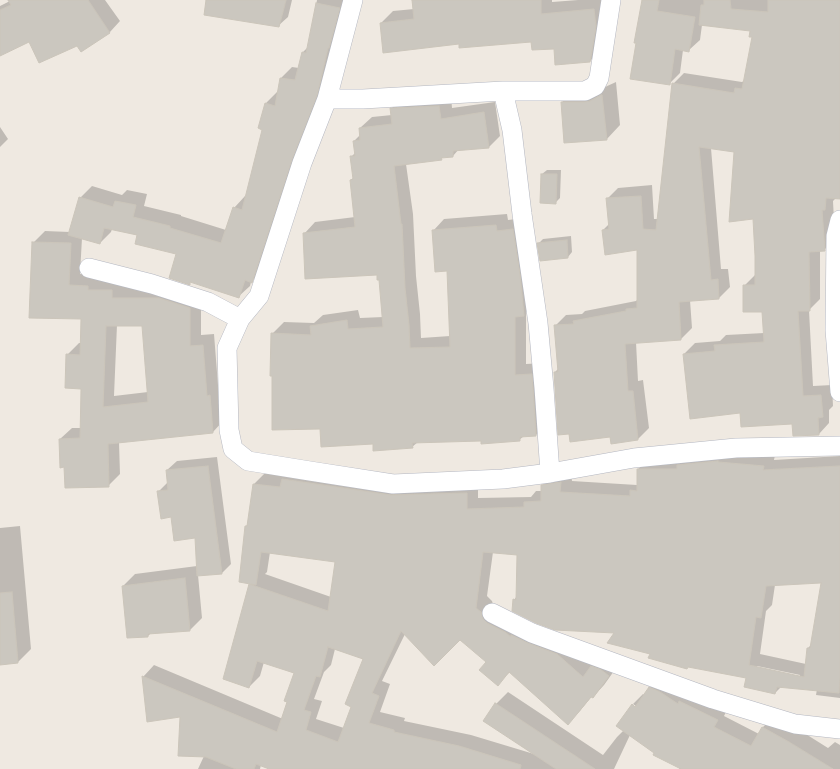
<!DOCTYPE html>
<style>
body{margin:0}
canvas{display:block;background:#efe9e1}
</style>
<canvas width="840" height="769"></canvas>
<script>
const context = document.querySelector('canvas').getContext('2d');
context.lineJoin = 'round';
function fillPath(path, color) { context.fillStyle = color; context.fill(path, 'evenodd'); }
const poly = rows => new Path2D(rows.map(r => 'M' + r).join(''));
function stroke(path, color, width, dash) { context.strokeStyle = color; context.lineWidth = width; context.lineCap = dash ? 'butt' : 'round'; context.setLineDash(dash || []); context.stroke(path); }
const shadow = poly([
 [10,0,105,0,120,21,110,32,82,51,77,44,30,41,0,55,0,6,10,1],
 [207,0,292,0,288,17,278,26],
 [317,0,349,0,263,270,251,282,250,286,238,297,191,281,189,283,178,253,138,235,112,229,111,232,100,243,82,238,80,274,99,275,123,279,123,287,171,287,201,296,201,335,214,334,218,385,221,384,224,420,213,432,119,442,120,474,108,486,65,466,60,439,72,428,81,428,82,388,67,355,79,343,81,343,82,318,33,243,45,231,70,232,80,198,92,186,122,195,127,190,147,194,144,206,181,215,181,216,226,230,234,208,245,196,246,197,263,129,265,104,277,92,278,93,281,78,292,67,299,68,303,52,308,47],
 [117,325,143,325,148,392,114,396],
 [413,0,552,0,552,2,578,0,606,0,602,49,590,61,555,47,532,41,459,43,381,23,393,11,414,9],
 [643,0,840,0,840,198,836,198,833,201,835,239,824,250,820,251,820,299,809,310,813,386,832,385,833,406,829,410,829,423,819,434,793,423,741,412,684,354,695,343,720,341,726,335,764,333,763,311,744,286,755,275,756,275,754,218,735,151,711,148,721,269,728,269,730,287,719,298,690,300,692,328,681,339,636,342,638,381,643,380,649,428,638,439,611,443,611,436,570,433,555,372,559,368,555,326,566,315,582,314,585,311,636,301,638,299,638,249,603,230,609,224,607,199,618,188,652,185,654,219,659,219,673,84,684,73,742,82,745,80,753,36,751,30,702,25,700,40,689,50,683,50,680,73,669,84],
 [616,82,620,125,606,140,562,102,577,88,605,87],
 [451,95,452,108,495,102,500,136,489,147,459,149,453,156,443,157,441,159,406,164,413,214,416,276,420,314,421,338,450,336,448,270,433,231,444,219,507,214,508,220,524,218,535,304,526,312,526,364,543,363,547,424,536,435,524,436,519,440,482,440,418,442,412,447,374,443,321,428,273,375,272,334,284,322,314,323,323,315,358,310,360,318,383,317,380,279,378,274,304,234,315,222,355,217,351,180,354,177,351,157,355,153,354,141,361,134,360,128,372,117,392,115,391,109,403,97],
 [0,127,8,139,0,147],
 [547,170,561,170,560,198,555,203,542,174],
 [571,236,572,252,568,257,538,244,543,239],
 [775,455,774,460,840,456,840,698,816,695,817,689,782,686,775,693,747,677,651,653,616,633,514,600,517,596,518,554,493,552,487,596,492,601,494,607,619,664,604,685,593,697,592,696,579,712,568,723,510,672,497,684,488,662,460,639,405,634,382,681,390,684,380,712,405,718,404,721,471,735,534,754,485,721,496,704,508,692,603,755,617,737,624,730,632,705,633,706,640,709,633,704,643,694,644,695,649,688,660,677,728,708,724,716,759,734,763,727,774,716,801,731,828,748,835,742,840,745,840,769,679,769,680,767,655,753,630,735,614,769,272,769,261,765,260,769,198,769,204,756,181,716,143,677,154,665,283,719,296,672,264,662,260,676,249,687,250,585,251,583,246,526,249,523,254,484,265,473,478,482,478,498,531,497,536,491,542,491,542,486,553,474,571,472,572,481,637,485,638,469,650,458],
 [270,552,336,561,331,597,265,574,267,572],
 [822,582,812,644,808,648,806,664,760,654,766,611,772,605,775,585],
 [335,649,364,659,352,706,344,728,316,719,322,701,314,699,324,672,331,665],
 [757,666,800,675,799,677,757,668],
 [217,457,231,564,222,573,198,575,202,618,190,630,151,633,148,636,128,637,123,586,135,574,197,566,196,537,171,516,158,492,168,482,167,470,177,461],
 [20,526,31,649,18,662,0,664,0,528]
]);
const building = poly([
 [8,0,88,0,110,33,81,52,77,46,39,63,29,42,0,56,0,10,11,5,8,0],
 [206,0,286,0,279,27,204,15,206,0],
 [412,0,541,0,541,14,594,9,596,27,590,62,555,65,554,49,532,50,531,42,459,48,459,44,383,53,380,23,414,19,412,0],
 [642,0,659,0,657,11,695,17,689,52,675,49,670,85,630,79,636,43,634,43,642,0],
 [704,0,730,0,731,9,768,12,768,0,840,0,840,199,826,198,825,210,822,210,825,251,809,252,810,311,798,311,803,396,821,395,823,417,818,418,819,435,793,436,792,424,741,427,740,413,690,419,683,354,715,351,714,345,764,342,762,312,743,312,743,285,755,285,755,256,753,219,729,222,734,152,699,147,711,280,718,279,719,299,679,302,681,340,625,344,628,391,633,391,638,440,611,444,610,437,570,442,569,434,558,435,554,372,558,372,554,325,574,324,573,321,626,311,626,309,637,308,637,250,605,255,602,230,609,229,606,198,641,196,643,229,656,230,672,83,734,93,735,88,742,89,752,37,749,37,750,31,699,25,701,5,704,5,704,0],
 [316,3,340,8,329,48,328,48,317,96,292,160,252,283,245,280,239,298,190,282,190,285,169,278,176,254,135,244,137,235,104,228,100,244,68,235,79,197,113,207,115,201,136,205,133,217,170,226,170,228,221,243,233,207,242,210,262,130,258,128,265,103,275,106,280,78,295,80,302,52,306,53,316,3],
 [601,95,602,95,607,140,564,143,561,102,585,102,590,101,601,95],
 [439,106,441,119,484,112,489,148,453,151,453,157,441,158,442,160,394,166,401,224,402,224,405,288,409,325,410,348,450,347,447,271,435,272,432,230,496,225,497,231,513,229,520,274,524,316,515,317,515,375,532,374,536,436,520,437,520,441,481,444,481,441,412,443,413,448,373,451,373,444,321,447,320,429,272,430,272,376,270,376,271,333,311,335,310,326,347,320,348,329,383,327,379,280,377,280,377,275,305,279,303,233,355,227,350,180,353,179,350,156,355,156,353,141,360,140,359,128,392,124,390,108,439,106],
 [541,174,557,174,556,204,540,203,541,174],
 [567,240,568,258,540,261,537,243,567,240],
 [32,242,71,243,69,285,88,286,88,290,112,290,112,298,159,298,190,308,190,346,203,345,207,396,210,395,213,433,108,444,109,487,65,488,64,467,60,468,59,439,80,438,81,389,65,388,66,354,80,355,81,319,29,318,32,242],
 [106,326,142,326,148,402,103,407,106,326],
 [718,461,718,462,764,466,763,470,840,466,840,678,839,693,777,687,775,694,744,687,746,678,688,667,687,669,648,658,650,654,607,643,614,633,555,630,536,623,512,611,513,599,516,600,517,555,483,552,476,608,481,612,483,619,487,623,505,632,511,637,511,635,528,643,557,654,583,677,591,666,600,669,609,676,593,698,591,697,568,725,509,672,498,686,479,670,486,662,460,640,434,666,401,631,372,693,379,696,369,723,394,730,394,732,459,746,521,765,520,769,269,769,256,764,254,769,236,769,206,757,178,756,180,717,147,722,142,676,277,732,287,702,284,701,294,673,257,661,249,688,223,679,249,584,328,611,335,562,261,552,256,585,239,582,245,526,247,526,253,484,280,487,282,479,391,495,467,493,467,509,524,507,524,502,541,501,541,485,561,482,560,492,630,496,630,490,637,491,637,469,677,469,677,465,718,461],
 [821,583,810,648,807,648,804,677,749,665,756,617,761,618,766,586,821,583],
 [328,647,363,659,345,704,351,707,338,742,306,730,311,712,304,710,316,676,320,677,328,647],
 [208,466,222,574,197,576,195,538,174,541,171,517,161,519,157,491,168,490,166,470,208,466],
 [185,578,190,631,148,634,148,637,127,638,122,586,185,578],
 [12,592,18,663,0,665,0,593,12,592],
 [649,687,660,692,678,704,679,701,718,720,714,727,751,746,762,727,789,742,833,769,681,769,653,755,654,753,616,726,632,704,635,707,649,687],
 [495,703,595,769,556,769,483,721,495,703]
]);
const minor = poly([
 [353,0,327,99,302,163,259,296,240,319,227,348,229,430,233,449,248,461,310,471,393,484,503,479,550,473,634,458,736,448,840,446],
 [503,91,512,130,522,214,538,323,544,388,550,473],
 [327,99,363,99,503,91,585,91,595,86,599,78,611,0],
 [840,220,836,236,835,330,840,392],
 [89,268,152,284,208,302,240,319],
 [492,613,532,633,713,699,795,724,840,729]
]);
fillPath(shadow, '#0003');
fillPath(building, '#cbc7bf');
stroke(building, '#cbc5ba', 1);
stroke(minor, '#b4b7c1', 20);
stroke(minor, '#fff', 19);
</script>
